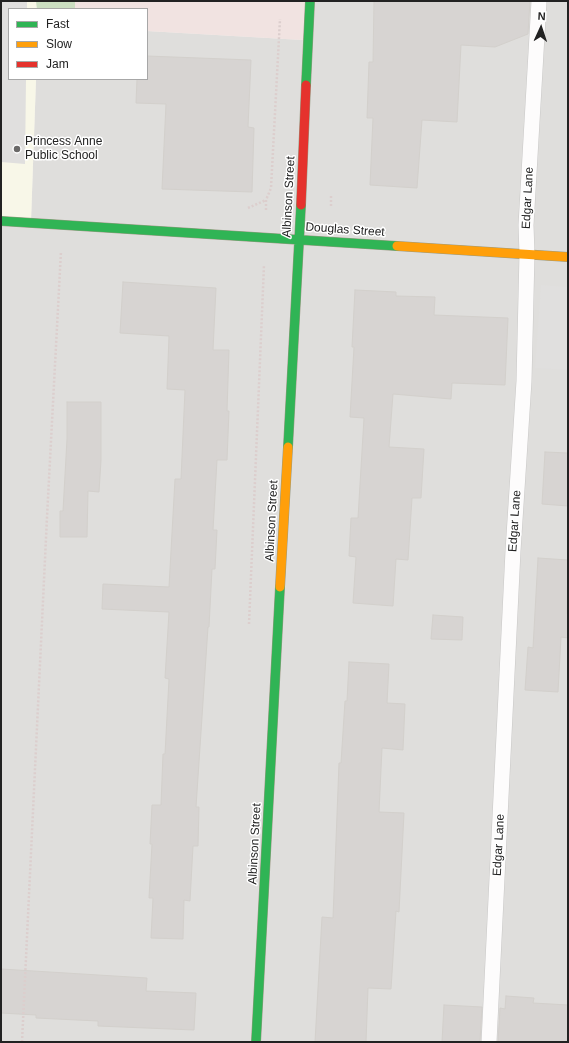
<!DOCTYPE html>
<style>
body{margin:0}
#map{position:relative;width:569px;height:1043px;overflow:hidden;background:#f0eeeb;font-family:Arial,sans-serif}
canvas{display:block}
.frame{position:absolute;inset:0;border:2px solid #222;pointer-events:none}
.legend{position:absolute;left:8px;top:8px;width:140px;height:72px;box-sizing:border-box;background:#fff;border:1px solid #a7a7a7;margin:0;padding:5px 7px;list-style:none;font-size:12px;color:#222}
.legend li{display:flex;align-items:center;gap:8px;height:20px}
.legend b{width:20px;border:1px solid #a7a7a7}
.north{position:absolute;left:521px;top:8px;width:40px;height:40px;-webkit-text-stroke:3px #fff;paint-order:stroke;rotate:3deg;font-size:11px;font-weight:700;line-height:16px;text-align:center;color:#222}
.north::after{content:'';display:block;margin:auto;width:14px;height:18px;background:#222;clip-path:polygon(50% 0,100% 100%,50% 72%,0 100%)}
</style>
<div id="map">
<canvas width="569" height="1043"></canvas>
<div class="frame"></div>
<ul class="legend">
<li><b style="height:5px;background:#30b455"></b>Fast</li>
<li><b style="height:5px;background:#ff9f0a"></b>Slow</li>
<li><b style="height:5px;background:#e5322d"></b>Jam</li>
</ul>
<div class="north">N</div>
</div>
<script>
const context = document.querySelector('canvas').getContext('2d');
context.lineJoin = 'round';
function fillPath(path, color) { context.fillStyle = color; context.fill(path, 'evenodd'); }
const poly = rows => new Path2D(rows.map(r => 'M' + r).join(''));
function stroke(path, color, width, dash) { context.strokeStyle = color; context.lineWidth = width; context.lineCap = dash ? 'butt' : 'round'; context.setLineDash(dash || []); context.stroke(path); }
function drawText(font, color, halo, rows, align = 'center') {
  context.font = font + ' Arial,sans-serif'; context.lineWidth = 3; context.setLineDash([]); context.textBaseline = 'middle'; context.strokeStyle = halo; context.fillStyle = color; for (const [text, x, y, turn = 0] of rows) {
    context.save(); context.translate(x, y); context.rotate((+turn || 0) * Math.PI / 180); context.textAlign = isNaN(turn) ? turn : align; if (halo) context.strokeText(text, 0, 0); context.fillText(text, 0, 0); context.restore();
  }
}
const residential = poly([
 [305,1,568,1,568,1042,1,1042,1,219,31,220,36,79,147,79,147,31,303,40]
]);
const commercial = poly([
 [75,1,305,1,303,40,147,31,147,9,75,9]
]);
const education = poly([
 [1,1,36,1,37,9,9,9,9,79,36,79,31,221,1,219]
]);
const forest = poly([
 [36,1,75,1,75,9,37,9]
]);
const parking = poly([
 [1,1,27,1,27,9,9,9,9,79,26,79,25,164,1,162],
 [541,285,568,287,568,370,535,368]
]);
const building = poly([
 [374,1,530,1,528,34,495,47,461,45,457,122,422,120,417,188,370,185,373,118,367,118,369,62,373,62,374,1],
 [147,56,251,60,248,127,254,128,252,192,162,189,166,104,136,103,137,79,147,79,147,56],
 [123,282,216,288,213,350,229,350,227,411,229,411,227,460,217,460,213,530,217,530,215,569,212,569,209,627,208,627,196,807,199,807,198,846,193,846,190,901,184,900,183,939,151,938,153,898,149,898,152,844,150,844,152,805,161,805,163,754,165,754,169,679,165,678,169,612,102,609,103,584,169,587,175,479,181,479,185,390,167,389,169,336,120,333,123,282],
 [355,290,396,292,396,296,435,297,434,315,508,318,505,385,452,383,451,399,393,394,389,447,424,449,421,498,412,498,408,560,396,559,393,606,353,603,356,557,349,556,351,518,358,518,364,418,350,417,354,347,352,347,355,290],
 [67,402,101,402,101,460,99,492,88,491,87,537,60,537,60,511,63,511,67,439,67,402],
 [545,452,568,453,568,506,542,504,545,452],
 [538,558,568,560,567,614,568,614,568,638,561,637,558,692,525,690,528,647,533,648,538,558],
 [433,615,463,617,462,640,431,639,433,615],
 [349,662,389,664,387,703,405,704,403,750,382,748,379,812,404,813,399,912,396,911,391,989,368,988,366,1042,315,1042,322,917,333,918,339,763,341,763,345,701,347,701,349,662],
 [1,969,147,978,146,991,196,993,194,1030,98,1026,98,1021,36,1018,36,1015,1,1013,1,969],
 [506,996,534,998,533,1003,568,1005,568,1042,498,1042,500,1008,505,1009,506,996],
 [444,1005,482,1007,480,1042,442,1042,444,1005]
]);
const path = poly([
 [331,206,331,196],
 [248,208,266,200],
 [266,210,266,200,271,188,280,19],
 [249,624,264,265],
 [22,1042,47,517,61,251]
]);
const lane = poly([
 [489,1042,513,551,524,381,527,254,526,225,539,1]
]);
const fast = poly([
 [306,85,310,1],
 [1,221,397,246],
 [288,447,301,205],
 [256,1042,280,587]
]);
const slow = poly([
 [397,246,568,257],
 [280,587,288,447]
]);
const jam = poly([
 [301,205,306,85]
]);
const markers = [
 [17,149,4,"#6a6968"]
];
const poiNames = [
 ["Princess Anne",25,142],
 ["Public School",25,156]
];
const streetNames = [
 ["Albinson Street",289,197,-87],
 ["Edgar Lane",528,198,-87],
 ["Douglas Street",345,230,4],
 ["Albinson Street",272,521,-87],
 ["Edgar Lane",515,521,-86],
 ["Albinson Street",255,844,-87],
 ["Edgar Lane",499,845,-87]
];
fillPath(residential, '#dfdedc');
fillPath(commercial, '#f1e3e1');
fillPath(education, '#f8f7e8');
fillPath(forest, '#cbdec1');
fillPath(parking, '#e0dfde');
fillPath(building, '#d7d4d2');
stroke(building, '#d3d0cc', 1);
stroke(lane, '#c9c8c7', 16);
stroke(fast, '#999a82', 10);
stroke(slow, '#999a82', 10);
stroke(jam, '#999a82', 10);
stroke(path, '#dccecd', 2.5, [2, 2]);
stroke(lane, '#fdfcfc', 15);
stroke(fast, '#30b455', 9);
stroke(slow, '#ff9f0a', 9);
stroke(jam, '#e5322d', 9);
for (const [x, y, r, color] of markers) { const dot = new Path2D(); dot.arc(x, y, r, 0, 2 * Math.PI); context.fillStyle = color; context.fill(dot); stroke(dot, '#fff', 1.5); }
drawText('12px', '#222', '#fff', poiNames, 'left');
drawText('12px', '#222', '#fff', streetNames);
</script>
